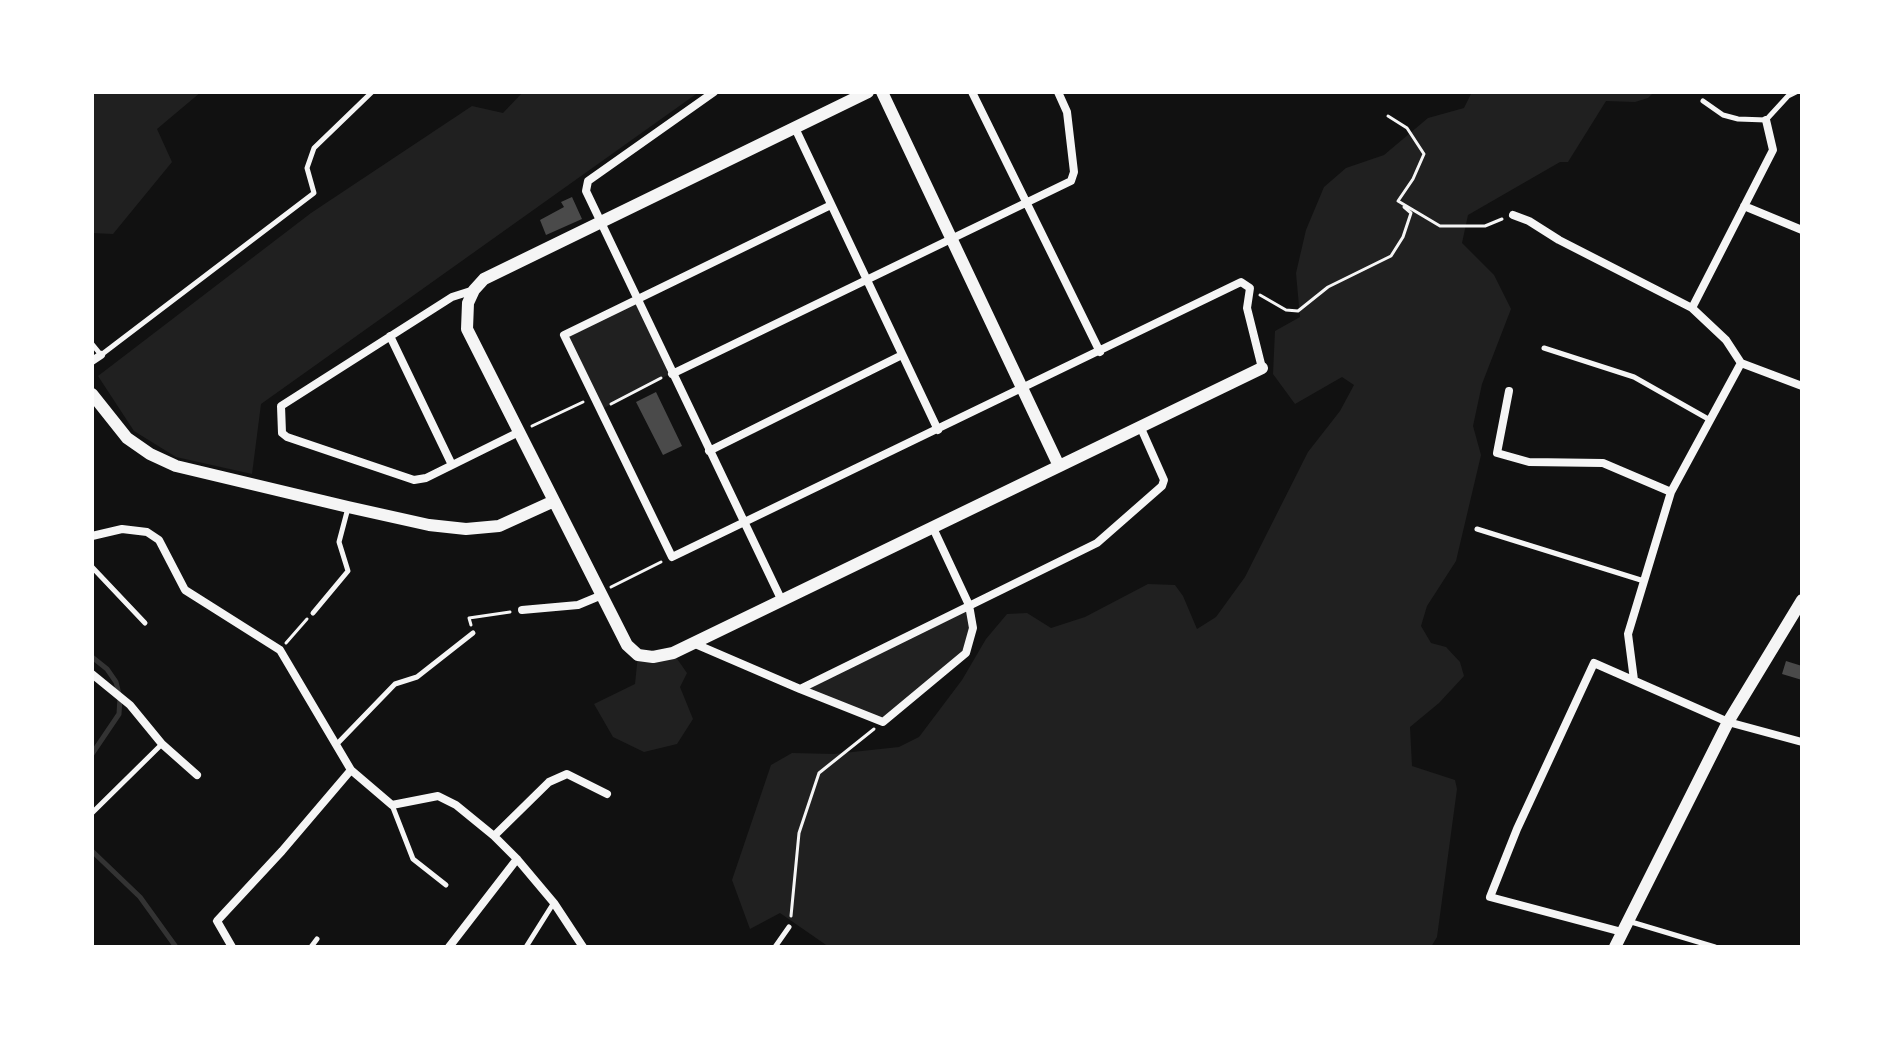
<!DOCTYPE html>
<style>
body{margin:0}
#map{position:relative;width:1894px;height:1039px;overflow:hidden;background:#111;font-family:"Sofia Sans Condensed",sans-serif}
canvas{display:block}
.frame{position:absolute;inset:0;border:94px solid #fff;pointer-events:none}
</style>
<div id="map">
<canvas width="1894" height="1039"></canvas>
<div class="frame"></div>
</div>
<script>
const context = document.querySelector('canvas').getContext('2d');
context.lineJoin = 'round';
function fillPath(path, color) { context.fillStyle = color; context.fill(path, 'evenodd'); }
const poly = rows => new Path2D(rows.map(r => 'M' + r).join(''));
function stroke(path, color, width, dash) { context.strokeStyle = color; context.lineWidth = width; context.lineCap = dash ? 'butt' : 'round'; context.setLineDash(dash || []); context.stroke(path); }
const green = poly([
 [92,92,201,92,157,129,172,162,113,234,92,233],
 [523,92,699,92,261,404,252,474,176,457,134,431,98,376,311,213,472,106,503,113],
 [1472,92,1654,92,1648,98,1635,102,1606,101,1568,162,1560,162,1468,215,1462,243,1494,275,1511,309,1482,384,1473,426,1481,455,1456,561,1427,606,1421,626,1431,643,1446,647,1460,662,1464,676,1439,703,1410,727,1412,766,1455,780,1457,789,1437,937,1431,947,829,947,780,913,750,929,732,880,771,765,792,753,834,754,899,747,919,737,962,680,986,639,1007,614,1027,613,1051,628,1085,617,1148,584,1175,585,1183,596,1197,629,1216,617,1245,577,1308,452,1340,411,1354,385,1342,377,1295,404,1273,374,1275,331,1300,317,1296,273,1306,230,1324,187,1346,168,1384,155,1428,118,1464,108],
 [636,298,672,373,600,410,564,335],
 [969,605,973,628,966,653,883,722,800,689],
 [673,653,687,673,680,687,693,719,677,744,644,752,613,737,594,704,635,684,638,655]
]);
const stream = poly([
 [92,657,107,669,116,682,120,698,119,714,92,754],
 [92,851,140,897,176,947]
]);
const building = poly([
 [572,197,582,219,546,235,540,220,564,207,561,202],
 [656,392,682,446,663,455,636,402],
 [1786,661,1802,666,1802,680,1782,674]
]);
const path = poly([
 [1388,116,1407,128,1424,154,1413,179,1398,201,1440,226,1485,226,1502,219],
 [1260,295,1286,310,1298,311,1328,287,1391,256,1403,237,1411,213,1404,207],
 [611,404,661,378],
 [532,426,583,402],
 [611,587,661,562],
 [471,625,469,618,510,612],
 [286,643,307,619],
 [791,916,799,833,819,773,874,729]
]);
const service = poly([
 [1703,101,1723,115,1738,119,1766,120,1788,96,1796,92],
 [92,344,101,355,314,193,307,168,314,148,372,92],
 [1544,348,1634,377,1710,420],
 [1477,529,1644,581],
 [92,567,145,623],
 [313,613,348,571,339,542,348,508],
 [336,745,395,684,417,677,473,633],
 [392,805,413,859,446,885],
 [92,813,162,744],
 [1628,921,1715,947],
 [311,947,317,939],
 [526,947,553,904],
 [775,947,789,927]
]);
const minor = poly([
 [714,92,588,181,586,191,782,601],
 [972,92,1100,352],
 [795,128,938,430],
 [831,205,564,335,672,557,1241,282,1250,288,1247,308,1262,368],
 [1744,206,1802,230],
 [1513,215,1529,221,1559,240,1692,308,1726,340,1741,363,1802,386],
 [474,290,452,297,281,406,282,433,287,437,414,480,426,478,519,432],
 [1692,308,1773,150,1766,120],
 [390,336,452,465],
 [92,361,101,355],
 [672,374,1071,181,1074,172,1067,112,1058,92],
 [1509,391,1497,453,1529,462,1603,463,1671,492],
 [709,451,902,355],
 [92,536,122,529,147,532,159,540,185,590,280,650,351,770,392,805,438,796,456,805,494,836,517,859,554,903,583,947],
 [522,610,578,605,602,595],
 [693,643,800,689,1097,543,1162,486,1164,480,1140,426],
 [92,674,130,705,162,744,197,775],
 [1634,680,1628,634,1671,492,1741,363],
 [800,689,883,722,966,653,973,628,969,605,933,528],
 [494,836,549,782,567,774,607,794],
 [1622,932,1490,897,1517,829,1594,663,1728,722,1802,742],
 [232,947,217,921,282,851,351,770],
 [449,947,517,859]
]);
const tertiary = poly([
 [868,92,484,279,474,290,468,303,467,329,627,645,638,655,653,657,673,653,1262,368],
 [882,92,1059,466],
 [92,394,127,438,150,454,176,466,348,507,429,525,466,529,499,526,554,501],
 [1615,947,1728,722,1802,600]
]);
fillPath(green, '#202020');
stroke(stream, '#333', 5);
fillPath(building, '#4a4a4a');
stroke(path, '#f5f5f5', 3);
stroke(service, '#f5f5f5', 5);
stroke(minor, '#f5f5f5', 8);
stroke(tertiary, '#f5f5f5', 12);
</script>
